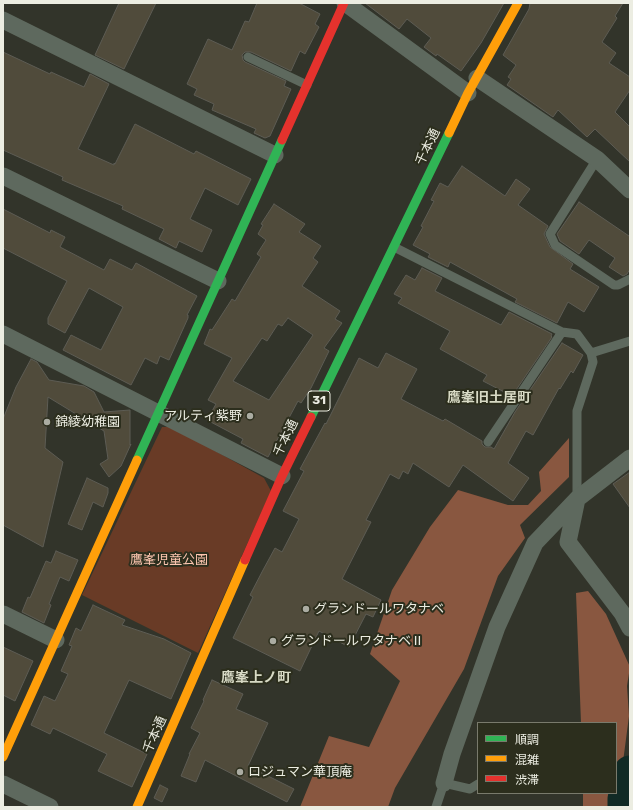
<!DOCTYPE html>
<meta charset="utf-8">
<style>
body{margin:0}
#map{position:relative;width:633px;height:810px;overflow:hidden;background:#32342a;font-family:Rubik,"Noto Sans JP",sans-serif}
canvas{display:block}
.frame{position:absolute;inset:0;border:4px solid #ecede2;pointer-events:none}
.legend{position:absolute;left:477px;top:722px;width:140px;height:72px;box-sizing:border-box;background:#2c2e1d;border:1px solid #797a6c;margin:0;padding:5px 7px;list-style:none;font-size:12px;color:#ecede2}
.legend li{display:flex;align-items:center;gap:8px;height:20px}
.legend b{width:20px;border:1px solid #797a6c}
</style>
<div id="map">
<canvas width="633" height="810"></canvas>
<div class="frame"></div>
<ul class="legend">
<li><b style="height:5px;background:#30b455"></b>順調</li>
<li><b style="height:5px;background:#ff9f0a"></b>混雑</li>
<li><b style="height:5px;background:#e5322d"></b>渋滞</li>
</ul>
</div>
<script>
const context = document.querySelector('canvas').getContext('2d');
context.lineJoin = 'round';
function fillPath(path, color) { context.fillStyle = color; context.fill(path, 'evenodd'); }
const poly = rows => new Path2D(rows.map(r => 'M' + r).join(''));
function stroke(path, color, width, dash) { context.strokeStyle = color; context.lineWidth = width; context.lineCap = dash ? 'butt' : 'round'; context.setLineDash(dash || []); context.stroke(path); }
function drawText(font, color, halo, rows, align = 'center') {
  context.font = font + ' Rubik,"Noto Sans JP",sans-serif'; context.lineWidth = 4; context.setLineDash([]); context.textBaseline = 'middle'; context.strokeStyle = halo; context.fillStyle = color; for (const [text, x, y, turn = 0] of rows) {
    context.save(); context.translate(x, y); context.rotate((+turn || 0) * Math.PI / 180); context.textAlign = isNaN(turn) ? turn : align; if (halo) context.strokeText(text, 0, 0); context.fillText(text, 0, 0); context.restore();
  }
}
const green = poly([
 [162,427,172,427,264,478,271,491,198,653,82,595]
]);
const forest = poly([
 [569,438,569,477,520,525,525,538,498,576,464,669,395,788,388,807,300,807,329,736,369,747,400,681,370,654,392,590,430,527,458,490,508,505,528,505,541,491,539,472],
 [588,591,606,614,630,667,627,686,629,716,623,762,619,807,583,807,583,793,616,793,616,723,581,723,576,593]
]);
const river = poly([
 [624,807,624,799,630,772]
]);
const building = poly([
 [119,3,156,3,124,69,95,55,119,3],
 [257,3,299,3,320,14,315,24,319,27,305,54,300,51,291,71,251,52,245,52,242,55,243,60,245,62,286,81,284,86,291,89,270,136,265,138,254,133,256,129,212,110,214,104,194,95,197,89,187,84,208,39,232,50,245,21,249,22,257,3],
 [365,3,504,3,481,43,461,71,437,54,436,56,424,47,431,38,407,19,399,29,365,3],
 [530,3,623,3,615,16,617,18,602,42,616,53,609,63,630,77,630,90,615,112,630,127,630,162,595,129,587,137,558,110,553,117,507,85,511,79,508,77,516,65,503,55,529,9,530,3],
 [3,52,50,74,51,72,84,87,90,74,109,84,78,149,114,165,114,163,115,164,135,124,194,154,196,151,251,179,238,205,205,188,190,219,212,230,202,252,179,241,176,248,159,239,164,229,122,209,123,206,62,180,63,177,3,150,3,52],
 [462,166,505,196,516,179,530,189,518,205,548,226,544,234,550,247,573,264,570,269,599,287,584,312,568,302,557,323,515,302,517,299,450,262,448,267,428,257,430,254,413,245,423,227,421,226,434,201,431,200,440,183,448,187,462,166],
 [579,202,629,236,630,234,630,269,627,274,623,276,609,267,615,258,589,240,579,254,560,241,557,234,579,202],
 [274,204,305,224,299,232,321,246,313,258,318,262,302,286,340,311,335,319,342,323,324,348,329,351,311,388,301,403,298,401,268,457,241,443,243,439,207,420,216,404,208,400,232,358,204,344,210,329,212,330,232,299,235,301,261,257,257,254,266,240,258,234,263,225,261,224,274,204],
 [288,318,313,335,269,400,233,381,262,338,267,341,278,324,282,326,288,318],
 [3,209,50,233,51,230,65,237,60,247,104,270,110,259,132,270,136,263,197,296,187,315,188,315,188,318,169,360,160,356,157,364,145,358,131,385,63,350,71,335,101,350,123,307,89,288,65,333,48,324,48,318,67,281,3,248,3,209],
 [422,268,442,278,435,291,501,325,509,312,552,334,551,336,552,337,512,396,483,381,487,375,440,349,450,331,398,303,402,298,394,294,406,275,415,280,422,268],
 [562,343,583,355,573,373,571,371,560,389,559,388,533,435,526,431,508,463,529,478,513,501,463,465,449,487,413,463,408,474,403,471,399,479,390,474,366,520,371,522,342,579,381,600,373,617,366,614,349,647,319,631,300,671,233,638,253,597,250,595,263,570,275,548,282,552,299,519,283,511,304,471,300,469,325,423,326,424,359,358,378,368,386,353,417,369,401,399,443,421,445,419,482,441,482,444,485,447,491,447,494,449,515,412,562,343],
 [31,359,37,362,49,380,84,386,94,392,104,412,130,410,130,445,131,444,121,466,109,477,100,464,108,459,104,431,48,397,45,448,63,462,43,547,3,525,3,419,16,387,31,359],
 [630,472,630,508,613,484,630,472],
 [87,478,108,488,108,493,103,507,93,502,82,530,68,524,87,478],
 [56,551,78,560,69,581,60,577,49,604,51,605,44,623,22,612,28,597,30,598,46,561,51,563,56,551],
 [93,605,125,620,122,625,164,639,191,653,171,699,129,680,104,733,147,754,132,787,98,771,107,754,53,728,50,734,31,725,44,696,55,701,68,674,61,671,72,646,69,645,76,628,81,631,93,605],
 [3,647,33,661,15,701,3,695,3,647],
 [212,680,243,694,236,709,268,723,248,766,294,789,287,802,205,760,196,782,181,776,190,754,189,754,200,733,191,728,204,701,203,700,212,680],
 [160,785,168,789,162,802,154,798,160,785]
]);
const lane = poly([
 [248,57,307,85],
 [597,159,550,234,555,245,614,285,618,285,630,279],
 [394,247,562,332,577,334,591,353,593,362,577,411,577,499],
 [591,353,630,341],
 [488,442,562,332],
 [436,807,444,783,470,789,478,784]
]);
const street = poly([
 [345,3,468,93],
 [3,20,275,155],
 [477,78,597,159,630,190],
 [3,176,218,281],
 [3,334,282,476],
 [577,499,568,542,622,613,630,628],
 [3,614,56,640],
 [444,783,452,754,497,627,535,543,577,499,630,458],
 [3,784,50,807]
]);
const fast = poly([
 [311,417,449,133],
 [137,460,282,140]
]);
const slow = poly([
 [449,133,468,93,518,3],
 [3,757,137,460],
 [137,807,245,560]
]);
const jam = poly([
 [282,140,344,3],
 [245,560,282,476,311,417]
]);
const markers = [
 [250,416,4,"#abaca2"],
 [47,422,4,"#abaca2"],
 [306,609,4,"#abaca2"],
 [273,641,4,"#abaca2"],
 [240,772,4,"#abaca2"]
];
const shields = [
 [319,401,22]
];
const shieldNames = [
 ["31",319,401]
];
const streetNames = [
 ["千本通",428,147,-64],
 ["千本通",286,438,-64],
 ["千本通",155,735,-66]
];
const poiNames = [
 ["アルティ紫野",242,416,"right"],
 ["錦綾幼稚園",55,422],
 ["グランドールワタナベ",314,609],
 ["グランドールワタナベⅡ",281,641],
 ["ロジュマン華頂庵",248,772]
];
const parkNames = [
 ["鷹峯児童公園",169,560]
];
const neighbourhoodNames = [
 ["鷹峯旧土居町",489,398],
 ["鷹峯上ノ町",256,678]
];
fillPath(green, '#693b26');
fillPath(forest, '#895740');
stroke(river, '#112a25', 33);
fillPath(building, '#504b3b');
stroke(building, '#5d5c54', 1);
stroke(lane, '#5e695e', 9);
stroke(street, '#5e695e', 17);
stroke(fast, '#30b455', 9);
stroke(slow, '#ff9f0a', 9);
stroke(jam, '#e5322d', 9);
for (const [x, y, r, color] of markers) { const dot = new Path2D(); dot.arc(x, y, r, 0, 2 * Math.PI); context.fillStyle = color; context.fill(dot); stroke(dot, '#2c2e1d', 1.5); }
for (const [x, y, w] of shields) { const box = new Path2D(); box.roundRect(x - w / 2, y - 10, w, 20, 3); context.fillStyle = '#2c2e1d'; context.fill(box); stroke(box, '#ecede2', 1); }
drawText('bold 12px', '#ecede2', null, shieldNames);
drawText('13px', '#ecede2', '#2c2e1d', streetNames);
drawText('13px', '#ecede2', '#2c2e1d', poiNames, 'left');
drawText('13px', '#fdc6b0', '#2c2e1d', parkNames);
drawText('bold 14px', '#d8dac5', '#2c2e1d', neighbourhoodNames);
</script>
